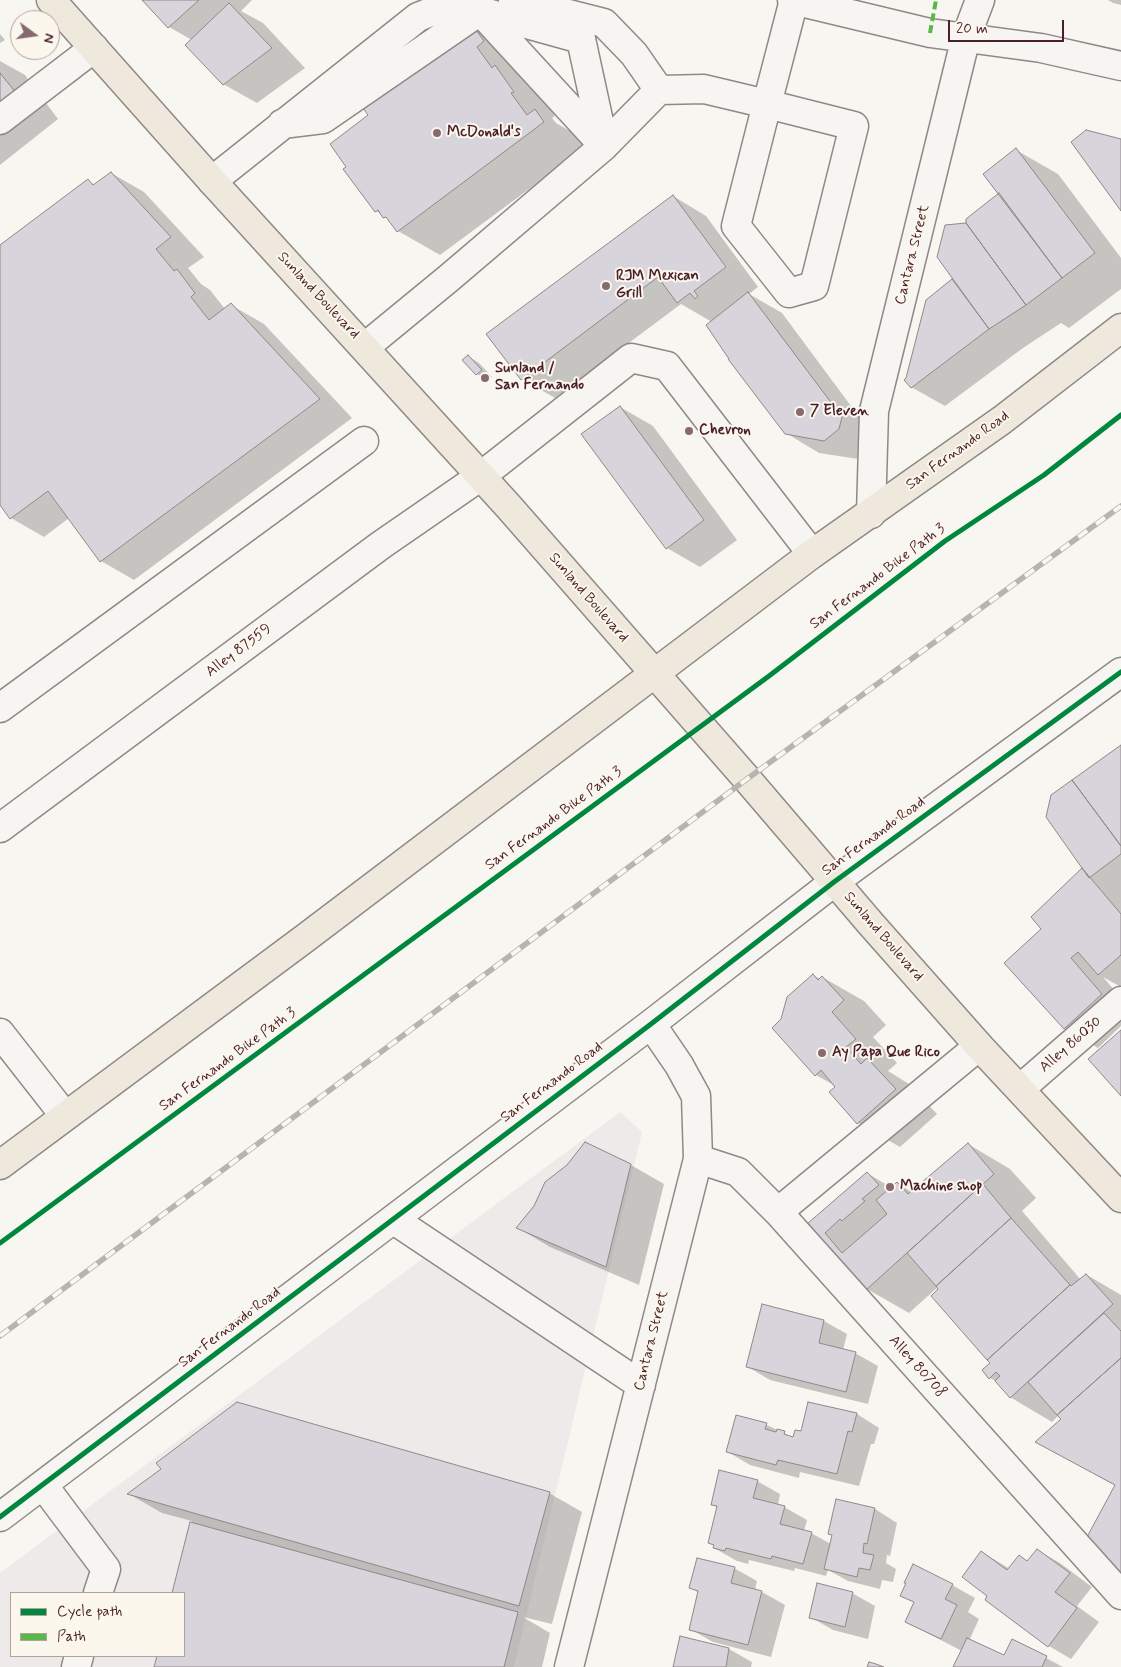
<!DOCTYPE html>
<style>
body{margin:0}
#map{position:relative;width:1121px;height:1667px;overflow:hidden;background:#f8f6f0;font-family:Mynerve,sans-serif}
canvas{display:block}
.legend{position:absolute;left:10px;top:1592px;width:175px;height:65px;box-sizing:border-box;background:#fbf7ec;border:1px solid #b4a19f;margin:0;padding:6px 9px;list-style:none;font-size:15px;color:#4a1f2b}
.legend li{display:flex;align-items:center;gap:10px;height:25px}
.legend b{width:25px;border:1px solid #b4a19f}
.north{position:absolute;left:10px;top:10px;width:50px;height:50px;box-sizing:border-box;background:#fbf7ec;border:1px solid #b4a19f;border-radius:50%;rotate:104deg;font-size:14px;font-weight:700;line-height:20px;text-align:center;color:#4a1f2b}
.north::after{content:'';display:block;margin:auto;width:18px;height:22px;background:#876a70;clip-path:polygon(50% 0,100% 100%,50% 72%,0 100%)}
.scale{position:absolute;left:948px;top:20px;width:116px;height:22px;box-sizing:border-box;border:2px solid #4a1f2b;border-top:0;padding-left:6px;font-size:15px;line-height:18px;white-space:nowrap;color:#4a1f2b;-webkit-text-stroke:4px #fbf7ec;paint-order:stroke}
</style>
<div id="map">
<canvas width="1121" height="1667"></canvas>
<ul class="legend">
<li><b style="height:6px;background:#00873e"></b>Cycle path</li>
<li><b style="height:6px;background:#58b947"></b>Path</li>
</ul>
<div class="north">N</div>
<div class="scale">20 m</div>
</div>
<script>
const context = document.querySelector('canvas').getContext('2d');
context.lineJoin = 'round';
function fillPath(path, color) { context.fillStyle = color; context.fill(path, 'evenodd'); }
const poly = rows => new Path2D(rows.map(r => 'M' + r).join(''));
function stroke(path, color, width, dash) { context.strokeStyle = color; context.lineWidth = width; context.lineCap = dash ? 'butt' : 'round'; context.setLineDash(dash || []); context.stroke(path); }
function drawText(font, color, halo, rows, align = 'center') {
  context.font = font + ' Mynerve,sans-serif'; context.lineWidth = 4; context.setLineDash([]); context.textBaseline = 'middle'; context.strokeStyle = halo; context.fillStyle = color; for (const [text, x, y, turn = 0] of rows) {
    context.save(); context.translate(x, y); context.rotate((+turn || 0) * Math.PI / 180); context.textAlign = isNaN(turn) ? turn : align; if (halo) context.strokeText(text, 0, 0); context.fillText(text, 0, 0); context.restore();
  }
}
const built = poly([
 [620,1112,642,1132,514,1667,0,1667,0,1573],
 [11,1593,184,1593,184,1656,11,1656]
]);
const shadow = poly([
 [144,0,252,0,241,11,263,23,305,68,257,103,223,84,192,40,169,27],
 [1108,0,1121,0,1121,5,1113,3],
 [474,29,516,53,518,71,529,87,537,91,555,116,552,118,556,123,577,135,586,147,440,255,398,231,390,220,376,211,370,115],
 [0,34,5,40,0,43],
 [0,61,25,75,58,119,0,165],
 [1016,150,1058,174,1121,258,1121,289,1069,328,1061,323,1023,348,945,406,911,387,927,301,954,279,968,224,1001,194],
 [111,173,144,192,204,257,188,268,201,284,210,290,225,309,231,305,264,324,352,418,134,580,101,561,69,518,44,537,11,518,0,503,0,247,88,181,95,185],
 [673,196,706,216,758,287,749,294,782,313,874,437,872,448,858,459,819,453,786,433,712,322,681,304,555,398,522,379],
 [468,356,479,363,492,377,488,381,477,374],
 [620,407,653,426,737,540,700,567,667,548],
 [1121,747,1121,987,1103,977,1121,998,1121,1026,1098,1048,1065,1028,1005,964,1043,929,1084,868],
 [813,975,820,979,822,977,864,1001,886,1025,873,1037,897,1063,888,1071,909,1084,937,1114,900,1147,858,1123,837,1087,816,1075,782,1020],
 [585,1144,631,1165,664,1184,639,1285,550,1247,518,1228],
 [968,1144,1010,1169,1036,1198,1022,1211,1081,1280,1087,1275,1121,1295,1121,1572,1116,1486,1037,1442,1063,1419,1059,1415,1052,1422,1010,1397,997,1382,990,1378,991,1364,938,1287,909,1313,867,1289,809,1224,867,1173,892,1188,898,1184,912,1192],
 [763,1306,824,1321,847,1334,843,1350,855,1353,878,1366,868,1404,770,1380,748,1367],
 [857,1414,879,1428,874,1444,871,1444,859,1486,800,1472,799,1478,750,1465,728,1452,737,1417,767,1425,794,1438,802,1433],
 [757,1481,780,1494,778,1505,784,1507,807,1520,804,1531,811,1533,831,1544,833,1536,829,1533,875,1509,897,1523,890,1556,887,1555,886,1563,896,1569,893,1582,882,1580,880,1589,848,1581,828,1570,826,1576,795,1568,794,1571,749,1560,748,1564,737,1561,714,1548,715,1546,710,1543,718,1508,712,1504],
 [549,1493,582,1512,552,1624,523,1617,550,1633,542,1667,155,1667,158,1656,184,1656,184,1593,173,1593,192,1521,162,1513,129,1494],
 [1037,1550,1060,1563,1092,1587,1077,1606,1099,1622,1071,1659,1049,1646,989,1596,982,1552,1010,1569,1019,1556,1029,1562],
 [734,1568,757,1581,755,1590,762,1592,785,1605,771,1657,713,1642,690,1629,699,1593,691,1588],
 [952,1585,975,1598,968,1612,979,1619,969,1641,1005,1656,1046,1658,1063,1667,954,1667,962,1651,906,1622,915,1603,902,1595],
 [852,1593,875,1606,868,1639,833,1630,810,1617],
 [681,1638,729,1649,752,1662,751,1667,673,1667]
]);
const building = poly([
 [142,0,199,0,168,28,142,0],
 [229,3,272,48,223,85,185,45,229,3],
 [474,27,484,41,477,47,492,68,495,65,514,92,511,93,527,115,535,109,544,122,397,232,386,217,383,218,378,210,375,212,343,169,346,167,330,144,368,115,361,105,474,27],
 [0,73,17,94,0,108,0,73],
 [1086,130,1121,139,1121,211,1071,142,1086,130],
 [1016,148,1095,253,1062,278,983,174,1016,148],
 [111,172,171,237,156,249,174,271,177,269,195,293,191,297,209,320,231,303,320,399,100,562,48,491,10,519,0,505,0,245,88,179,93,185,111,172],
 [999,193,1062,278,1026,305,966,223,966,219,999,193],
 [673,195,726,267,694,291,698,296,695,299,690,293,677,303,658,277,521,380,486,334,673,195],
 [966,223,1026,305,989,329,937,257,945,225,966,223],
 [952,279,989,329,911,388,904,380,906,378,926,300,952,279],
 [748,292,842,417,839,429,824,441,785,434,728,359,729,359,706,325,748,292],
 [468,355,482,370,476,375,462,360,468,355],
 [620,406,704,520,666,549,581,434,620,406],
 [1121,745,1121,846,1072,780,1121,745],
 [1072,780,1121,846,1121,854,1089,878,1046,817,1051,795,1072,780],
 [1082,868,1121,914,1121,955,1098,975,1078,952,1071,958,1102,994,1064,1029,1004,963,1041,929,1031,917,1082,868],
 [813,974,818,980,822,976,844,1000,832,1012,856,1039,846,1047,861,1064,867,1058,896,1089,857,1124,829,1092,835,1087,821,1070,815,1076,772,1028,781,1019,787,997,813,974],
 [1121,1030,1121,1096,1088,1059,1121,1030],
 [585,1142,631,1164,606,1267,516,1228,534,1206,545,1182,567,1165,585,1142],
 [968,1143,994,1174,866,1290,807,1224,867,1172,879,1185,862,1199,865,1201,842,1221,840,1219,825,1233,842,1253,887,1214,876,1200,897,1182,908,1194,968,1143],
 [983,1184,1011,1218,936,1286,907,1253,983,1184],
 [1011,1218,1070,1285,987,1360,931,1296,938,1289,936,1286,1011,1218],
 [1086,1274,1113,1304,1010,1398,995,1381,1000,1376,996,1372,989,1379,982,1370,990,1363,987,1360,1070,1285,1071,1286,1086,1274],
 [762,1304,824,1320,819,1343,856,1352,846,1392,746,1367,762,1304],
 [1104,1313,1121,1331,1121,1358,1057,1415,1028,1382,1104,1313],
 [1121,1358,1121,1574,1087,1537,1115,1485,1035,1442,1061,1419,1057,1415,1121,1358],
 [237,1402,550,1492,519,1606,127,1494,161,1469,156,1463,237,1402],
 [808,1402,857,1413,852,1432,848,1431,837,1474,778,1460,776,1465,726,1452,736,1415,767,1423,765,1429,776,1432,777,1429,785,1431,784,1434,793,1437,795,1430,801,1431,808,1402],
 [719,1470,758,1480,753,1498,785,1506,780,1524,812,1532,803,1564,772,1556,771,1559,726,1548,725,1551,713,1548,714,1545,708,1543,717,1506,711,1505,719,1470],
 [836,1499,875,1508,867,1544,864,1543,863,1553,874,1555,870,1570,859,1568,857,1577,824,1569,832,1535,828,1534,836,1499],
 [190,1522,518,1612,504,1667,154,1667,157,1656,184,1656,184,1593,172,1593,190,1522],
 [1037,1549,1070,1573,1055,1592,1077,1608,1048,1647,985,1600,987,1596,962,1577,981,1551,1007,1570,1019,1555,1027,1561,1037,1549],
 [697,1558,735,1567,731,1583,762,1591,748,1645,689,1630,698,1591,689,1588,697,1558],
 [913,1564,953,1584,945,1599,957,1605,941,1639,905,1622,914,1602,900,1596,906,1583,904,1583,913,1564],
 [817,1583,853,1592,845,1627,809,1618,817,1583],
 [680,1636,729,1648,726,1667,673,1667,680,1636],
 [967,1638,1004,1655,1012,1639,1047,1656,1042,1667,953,1667,967,1638],
 [869,1662,876,1664,884,1667,867,1667,869,1662]
]);
const minor = poly([
 [792,0,930,33,1041,48,1121,66],
 [480,11,581,39,604,145],
 [659,90,704,89,767,104,854,126,814,286,789,293,736,226,767,104,794,0],
 [0,120,94,48],
 [282,124,323,119,480,11,604,146],
 [212,181,418,17,461,0],
 [365,347,449,278,604,146,659,90,634,54,604,23,513,0],
 [871,514,874,411,966,37,980,0],
 [0,708,364,441],
 [0,828,381,545,481,476,631,358,667,366,812,554],
 [0,1033,65,1116],
 [1020,1089,1121,1001],
 [698,1159,738,1172,778,1212,1121,1595],
 [778,1212,979,1046],
 [394,1220,641,1385],
 [43,1485,106,1569,98,1593],
 [0,1517,651,1024,834,882,1121,672],
 [76,1667,79,1656],
 [569,1667,698,1159,696,1096,679,1065,651,1024]
]);
const major = poly([
 [51,0,212,181,509,507,747,779,871,924,979,1046,1121,1198],
 [0,1165,304,939,812,554,1002,420,1121,328]
]);
const rail = poly([
 [0,1336,747,779,1121,506]
]);
const quiet = poly([
 [930,33,936,0]
]);
const cycleway = poly([
 [0,1243,769,676,945,541,1044,475,1121,415],
 [0,1517,651,1024,834,882,1121,672]
]);
const markers = [
 [437,133,5,"#876a70"],
 [606,286,5,"#876a70"],
 [485,378,5,"#876a70"],
 [800,412,5,"#876a70"],
 [689,431,5,"#876a70"],
 [822,1053,5,"#876a70"],
 [890,1187,5,"#876a70"]
];
const poiNames = [
 ["McDonald's",447,133],
 ["RJM Mexican",616,277],
 ["Grill",616,294],
 ["Sunland /",495,369],
 ["San Fernando",495,386],
 ["7 Eleven",810,412],
 ["Chevron",699,431],
 ["Ay Papa Que Rico",832,1053],
 ["Machine shop",900,1187]
];
const streetNames = [
 ["Cantara Street",913,255,-76],
 ["Sunland Boulevard",318,296,47],
 ["San Fernando Road",958,451,-36],
 ["San Fernando Bike Path 3",878,577,-37],
 ["Sunland Boulevard",588,598,49],
 ["Alley 87559",239,651,-37],
 ["San Fernando Bike Path 3",554,819,-36],
 ["San Fernando Road",874,837,-36],
 ["Sunland Boulevard",883,937,49],
 ["Alley 86030",1071,1045,-41],
 ["San Fernando Bike Path 3",228,1060,-36],
 ["San Fernando Road",552,1083,-37],
 ["San Fernando Road",230,1328,-37],
 ["Cantara Street",652,1341,-76],
 ["Alley 80708",917,1367,48]
];
fillPath(built, '#efeaea');
fillPath(shadow, '#0003');
fillPath(building, '#d8d4db');
stroke(building, '#918787', 1);
stroke(minor, '#918787', 31);
stroke(major, '#918787', 31);
stroke(minor, '#f6f5f1', 28);
stroke(major, '#eee8dd', 28);
stroke(rail, '#b8b3b1', 5.5);
stroke(rail, '#fbf7ec', 4, [11]);
stroke(quiet, '#58b947', 4, [8, 4]);
stroke(cycleway, '#00873e', 5);
for (const [x, y, r, color] of markers) { const dot = new Path2D(); dot.arc(x, y, r, 0, 2 * Math.PI); context.fillStyle = color; context.fill(dot); stroke(dot, '#fbf7ec', 2); }
drawText('bold 15px', '#4a1f2b', '#fbf7ec', poiNames, 'left');
drawText('15px', '#4a1f2b', '#fbf7ec', streetNames);
</script>
